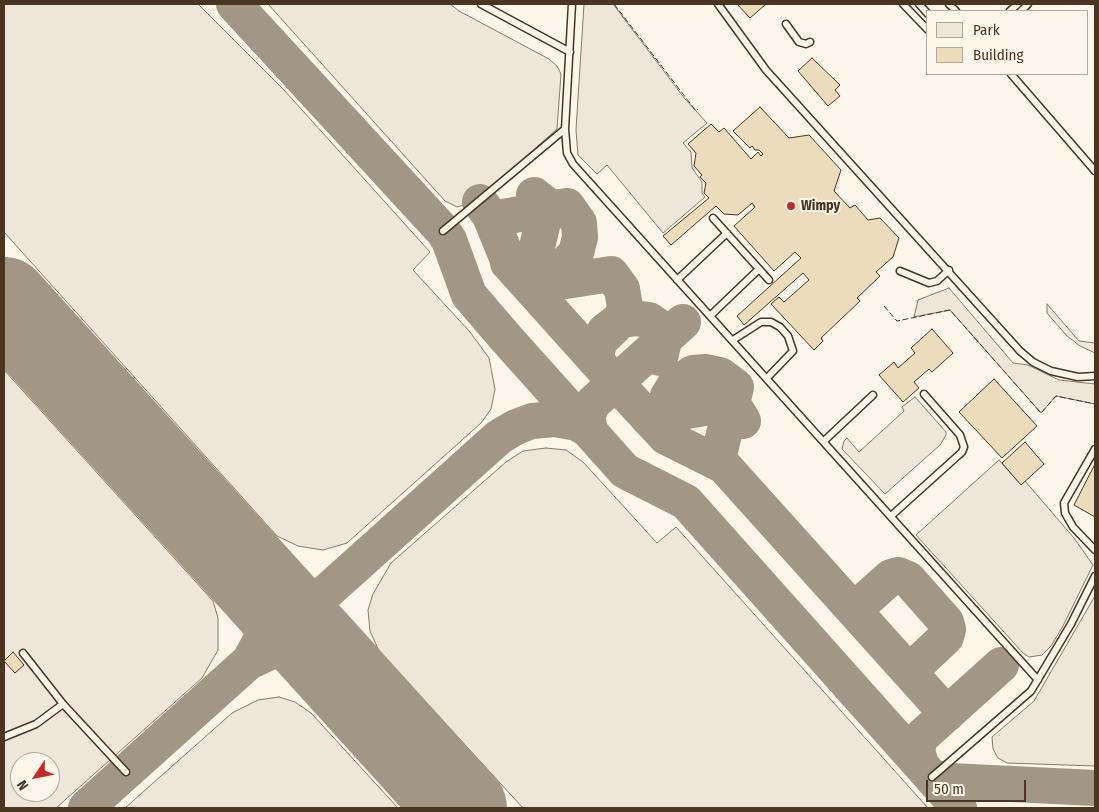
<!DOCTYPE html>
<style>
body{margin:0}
#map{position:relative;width:1099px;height:812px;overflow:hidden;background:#fbf6e9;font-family:"Fira Sans Condensed",sans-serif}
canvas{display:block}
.frame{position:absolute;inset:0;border:5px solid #4a3520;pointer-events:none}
.legend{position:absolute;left:926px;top:10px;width:162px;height:65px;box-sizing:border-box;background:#fbf6e9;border:1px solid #b4a999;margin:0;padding:6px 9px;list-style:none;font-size:15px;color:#4a3520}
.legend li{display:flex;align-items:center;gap:10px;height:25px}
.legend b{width:25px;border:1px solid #b4a999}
.north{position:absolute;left:10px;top:752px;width:50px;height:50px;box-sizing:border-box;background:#fbf6e9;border:1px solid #b4a999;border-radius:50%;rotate:236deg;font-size:14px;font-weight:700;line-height:20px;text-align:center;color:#4a3520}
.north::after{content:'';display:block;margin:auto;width:18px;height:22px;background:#c62828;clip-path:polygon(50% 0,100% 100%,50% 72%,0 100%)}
.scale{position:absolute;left:926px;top:780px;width:100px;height:22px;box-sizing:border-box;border:2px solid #4a3520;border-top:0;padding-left:6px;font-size:15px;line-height:18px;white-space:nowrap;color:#4a3520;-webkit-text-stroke:4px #fbf6e9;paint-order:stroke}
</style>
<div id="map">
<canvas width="1099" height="812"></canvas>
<div class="frame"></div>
<ul class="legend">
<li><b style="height:14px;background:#ede6d9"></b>Park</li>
<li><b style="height:14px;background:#ecdcbc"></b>Building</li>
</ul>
<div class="north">N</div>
<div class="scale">50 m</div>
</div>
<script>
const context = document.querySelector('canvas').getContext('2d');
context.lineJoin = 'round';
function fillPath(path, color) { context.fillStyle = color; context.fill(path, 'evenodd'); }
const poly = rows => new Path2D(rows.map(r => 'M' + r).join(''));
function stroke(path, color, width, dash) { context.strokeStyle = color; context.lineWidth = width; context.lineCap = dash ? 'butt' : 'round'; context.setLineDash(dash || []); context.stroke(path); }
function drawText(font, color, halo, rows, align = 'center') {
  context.font = font + ' "Fira Sans Condensed",sans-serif'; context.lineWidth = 4; context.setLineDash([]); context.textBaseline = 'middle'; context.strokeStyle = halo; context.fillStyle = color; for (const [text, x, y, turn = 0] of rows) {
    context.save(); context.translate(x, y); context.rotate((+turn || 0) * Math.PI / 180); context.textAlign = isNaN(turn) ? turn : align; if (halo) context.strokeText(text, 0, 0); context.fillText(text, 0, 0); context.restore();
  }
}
const green = poly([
 [4,4,198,4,284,90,430,252,413,270,470,332,489,358,495,389,491,409,481,423,347,543,323,550,298,546,277,536,4,232,4,4],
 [268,4,450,4,459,11,549,59,557,66,561,74,557,129,475,202,457,207,445,201,268,4],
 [584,4,613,4,685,99,707,123,683,143,691,152,692,168,702,182,702,193,705,197,663,233,607,165,597,174,578,155,576,130,584,4],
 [949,288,1013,363,1028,365,1059,380,1095,384,1095,404,1056,396,1041,413,950,310,914,317,918,300,949,288],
 [1047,304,1079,341,1095,343,1095,353,1080,346,1067,336,1047,313,1047,304],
 [4,370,213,601,218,618,218,650,202,678,56,808,4,808,4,370],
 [20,762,50,762,50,792,20,792,20,762],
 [915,397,946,432,946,435,940,445,885,494,842,449,844,441,847,438,859,452,904,411,902,407,915,397],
 [546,448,566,450,583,462,657,543,676,527,928,808,523,808,379,651,370,631,368,610,373,594,391,563,506,462,523,451,546,448],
 [999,460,1021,485,1025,481,1074,538,1093,565,1063,626,1051,646,1042,655,1029,657,1023,653,916,535,999,460],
 [1095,596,1095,766,1007,763,998,758,993,749,992,737,1034,701,1095,596],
 [279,697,295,702,311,713,398,808,125,808,232,713,258,700,279,697]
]);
const taxiway = poly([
 [234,4,443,231,449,240,469,295,505,337,625,471,686,502,959,808],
 [480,202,490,216,510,265,616,383,666,437,724,466,947,714],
 [491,219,567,206,579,223,580,237,576,253,563,267,555,271,539,273,508,263],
 [528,285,547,205,534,195],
 [540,285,611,274,622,289,625,307,620,321,606,335],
 [595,360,600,339,605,331,618,321,634,318,649,320,666,332,660,358],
 [648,418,732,403,743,421],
 [668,438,664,409,668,396,675,385,693,373,706,372,720,375,736,387,717,462],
 [854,610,891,577,898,575,908,579,946,622,948,629,946,637,909,672],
 [250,660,262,638,265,614,254,580],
 [253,660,274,650,289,649,304,651,335,670],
 [921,764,917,751,920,738,1001,665],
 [932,777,950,781,1095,788],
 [86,808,499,437,516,427,532,421,555,419,577,423,590,431,587,416,593,403,683,322]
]);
const runway = poly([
 [4,302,462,808]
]);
const building = poly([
 [737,4,766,4,750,18,737,4],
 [812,58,840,85,835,90,840,96,828,106,798,71,812,58],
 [760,107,789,138,809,135,841,170,834,191,850,208,855,205,868,220,880,218,899,238,893,257,876,272,880,276,857,298,860,301,821,338,823,341,814,350,771,304,779,297,784,302,809,280,803,273,744,325,737,316,801,258,795,252,774,271,734,226,755,207,752,203,738,215,724,214,716,206,671,245,663,236,709,198,704,193,706,183,700,177,702,175,694,166,696,153,688,144,711,124,719,132,724,128,751,159,758,152,761,156,763,154,759,150,755,150,752,146,750,148,733,131,760,107],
 [932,329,953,353,932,372,929,369,914,382,919,388,903,402,879,375,894,362,898,368,915,353,911,348,932,329],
 [994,379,1037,426,1002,458,959,412,994,379],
 [1025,442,1044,464,1021,485,1002,463,1025,442],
 [1095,464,1095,517,1074,505,1095,464],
 [13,652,24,665,15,673,4,661,13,652]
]);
const service = poly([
 [481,4,570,52],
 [572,4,565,129,567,153,573,164,1038,680],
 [718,4,766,70,1020,351,1033,362,1051,371,1078,377,1095,376],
 [903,4,928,30],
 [919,4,928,14],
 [949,4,956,11],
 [1010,11,1018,4],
 [1021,11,1028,4],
 [786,24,799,42,806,44,810,42],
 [1011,74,1095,171],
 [713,218,769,280],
 [443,231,565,129],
 [900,271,929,283,937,281,949,270],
 [677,280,727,233],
 [711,315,759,269],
 [733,340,761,322,771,322,780,327,788,336,793,351,767,378],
 [824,441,873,395],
 [1095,449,1064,503,1065,513,1073,527,1095,550],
 [891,516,962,452,964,447,960,435,924,394],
 [23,653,63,704,126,772],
 [4,737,36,724,63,704],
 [932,777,1031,691,1071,624,1095,576]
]);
const fence = poly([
 [614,4,696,111,698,109],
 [884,306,897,321,950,310,1041,413,1056,396,1095,404]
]);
const markers = [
 [791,206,5,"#c62828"]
];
const poiNames = [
 ["Wimpy",801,206]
];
fillPath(green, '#ede6d9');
stroke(green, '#887966', 1);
stroke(taxiway, '#a29684', 36);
stroke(runway, '#a29684', 90);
fillPath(building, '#ecdcbc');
stroke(building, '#4a3520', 1);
stroke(service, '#4a3520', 9);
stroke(service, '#fbf6e9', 6);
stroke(fence, '#4a3520', 1, [6, 2.5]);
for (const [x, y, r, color] of markers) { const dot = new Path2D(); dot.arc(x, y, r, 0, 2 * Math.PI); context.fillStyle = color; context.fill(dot); stroke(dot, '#fbf6e9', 2); }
drawText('bold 14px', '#4a3520', '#fbf6e9', poiNames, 'left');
</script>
